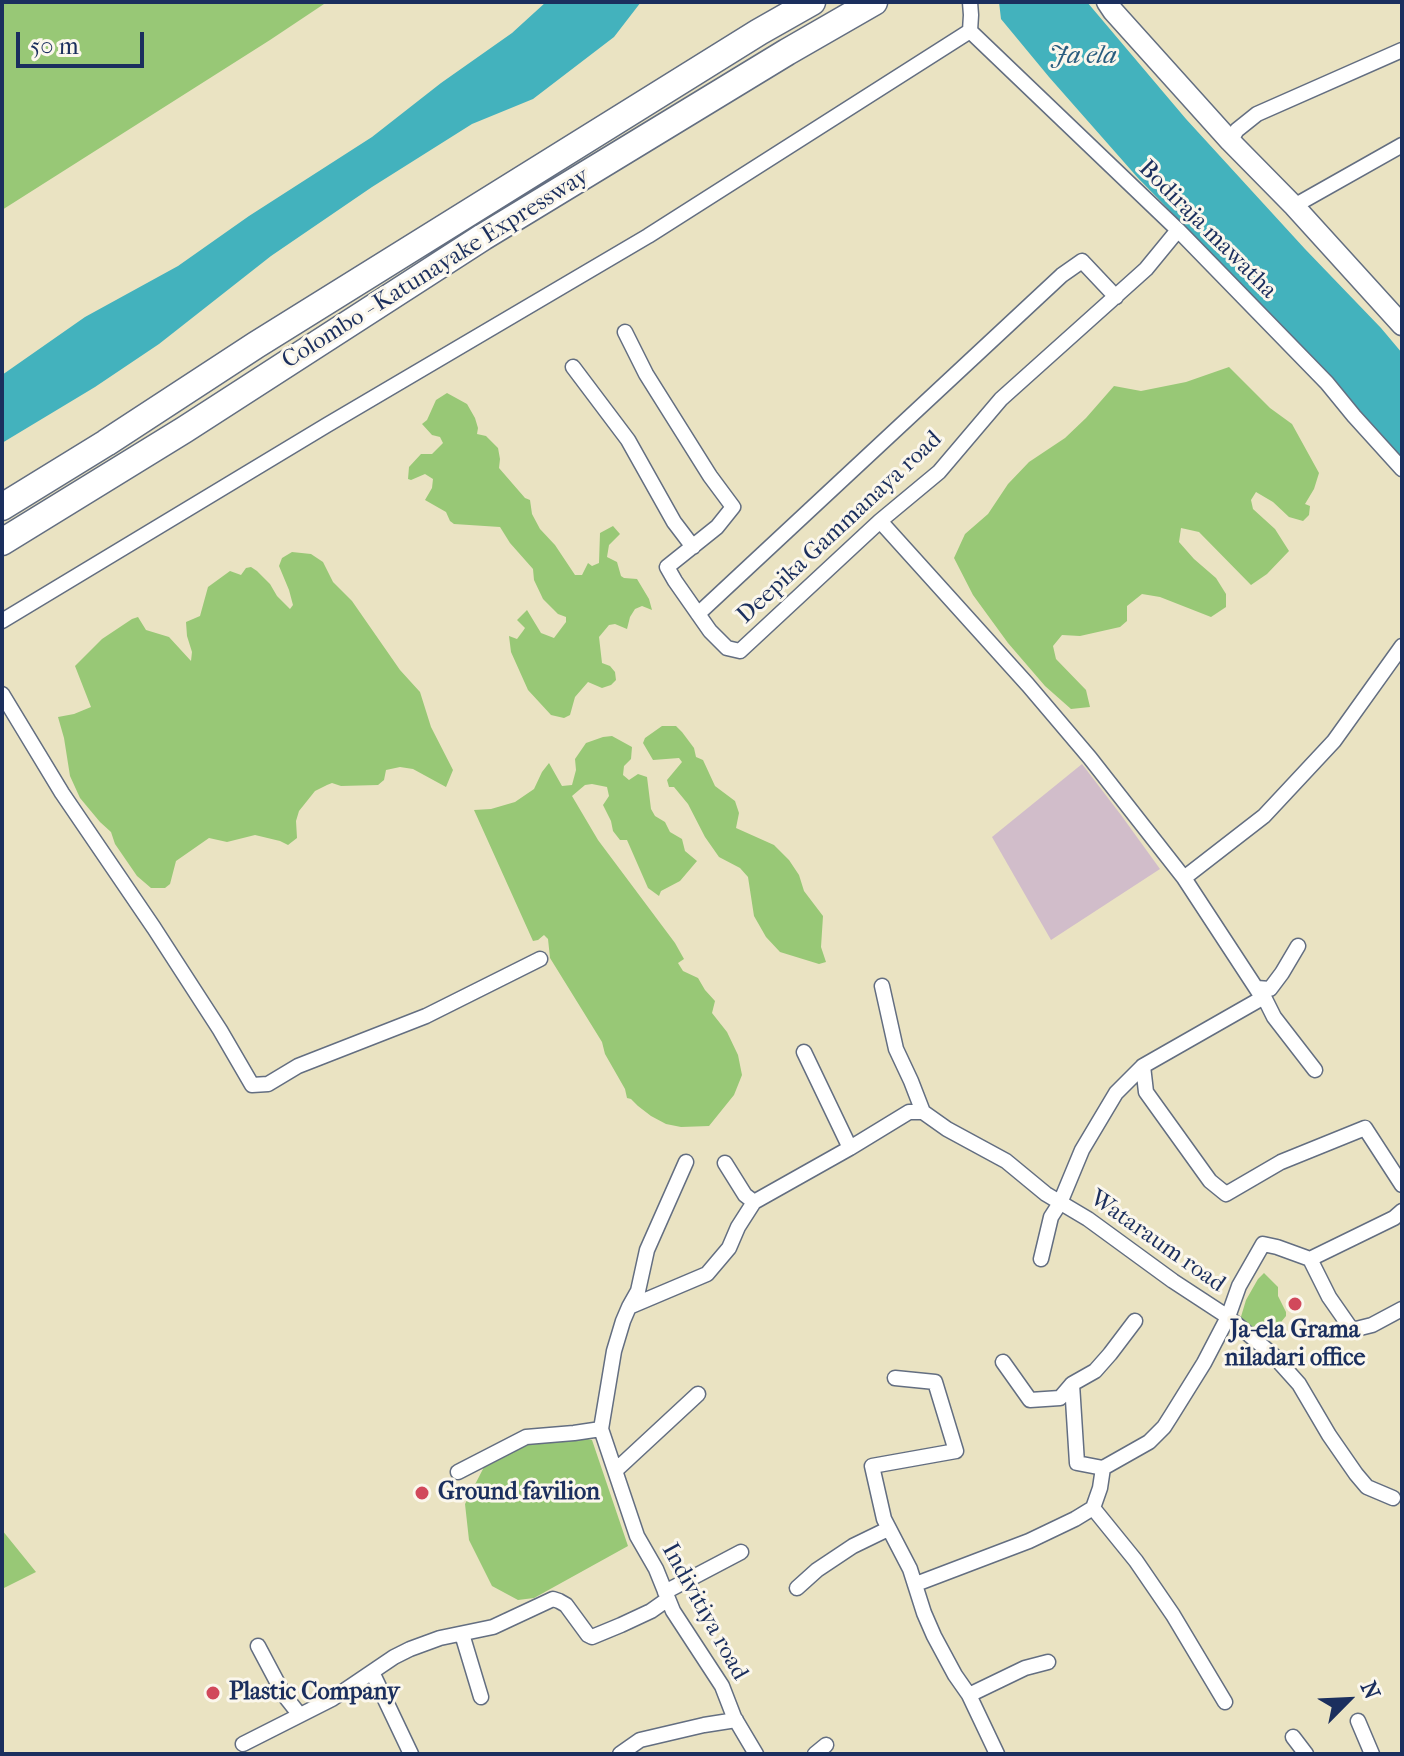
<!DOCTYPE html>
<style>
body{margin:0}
#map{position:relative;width:1404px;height:1756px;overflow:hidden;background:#eae3c2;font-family:"IM FELL French Canon",serif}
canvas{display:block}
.frame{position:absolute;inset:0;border:4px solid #1b2f5e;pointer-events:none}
.north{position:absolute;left:1308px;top:1660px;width:80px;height:80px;-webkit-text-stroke:6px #fbf7ec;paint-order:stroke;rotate:66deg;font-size:22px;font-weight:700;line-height:32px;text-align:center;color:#1b2f5e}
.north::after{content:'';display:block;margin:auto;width:28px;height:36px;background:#1b2f5e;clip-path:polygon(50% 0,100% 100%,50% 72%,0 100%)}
.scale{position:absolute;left:16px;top:32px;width:128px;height:36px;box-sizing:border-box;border:4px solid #1b2f5e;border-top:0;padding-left:10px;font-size:24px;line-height:28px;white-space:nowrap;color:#1b2f5e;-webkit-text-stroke:6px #fbf7ec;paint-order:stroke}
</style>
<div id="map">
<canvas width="1404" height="1756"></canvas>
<div class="frame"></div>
<div class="north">N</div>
<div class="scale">50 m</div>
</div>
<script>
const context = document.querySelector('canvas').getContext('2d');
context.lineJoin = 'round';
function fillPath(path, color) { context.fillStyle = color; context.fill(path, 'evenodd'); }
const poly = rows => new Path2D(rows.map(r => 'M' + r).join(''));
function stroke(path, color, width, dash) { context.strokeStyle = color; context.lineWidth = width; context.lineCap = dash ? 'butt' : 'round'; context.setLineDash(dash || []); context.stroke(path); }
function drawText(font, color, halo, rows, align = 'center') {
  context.font = font + ' "IM FELL French Canon",serif'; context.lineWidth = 6; context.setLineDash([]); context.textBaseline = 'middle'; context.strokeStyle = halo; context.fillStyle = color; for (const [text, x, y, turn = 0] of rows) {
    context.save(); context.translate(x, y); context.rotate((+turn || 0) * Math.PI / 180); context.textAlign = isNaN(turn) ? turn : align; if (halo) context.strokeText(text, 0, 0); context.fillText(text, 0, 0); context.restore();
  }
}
const industrial = poly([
 [1082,764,1121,815,1160,869,1051,940,992,837]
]);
const green = poly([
 [2,2,327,2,270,40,2,210],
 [1229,367,1270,408,1292,424,1319,473,1314,489,1305,504,1310,506,1309,515,1303,521,1289,517,1273,502,1256,492,1251,500,1253,509,1275,529,1289,551,1267,574,1251,585,1199,532,1181,528,1179,542,1194,559,1216,578,1226,594,1226,607,1211,617,1160,597,1142,594,1127,606,1127,621,1120,627,1080,636,1062,635,1053,646,1056,659,1086,690,1090,707,1071,709,1045,686,1008,643,973,595,954,558,965,534,988,514,1008,484,1029,462,1065,438,1086,418,1114,386,1141,391,1186,382],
 [447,393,467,404,475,418,478,428,477,434,486,436,498,448,500,459,499,468,525,498,530,500,532,514,540,529,555,545,575,575,582,575,588,563,592,566,599,563,600,533,613,526,620,534,609,545,607,557,617,562,621,576,624,578,637,579,649,599,652,610,642,606,635,609,630,617,627,629,615,624,609,625,599,637,602,663,610,666,615,672,616,680,611,685,602,688,588,682,575,697,570,715,564,718,551,715,528,690,511,652,509,636,517,639,523,631,525,628,517,620,527,610,541,633,554,638,566,622,566,617,558,614,543,599,534,580,533,569,510,543,500,527,454,524,450,521,446,512,425,500,432,488,433,479,425,474,411,480,408,479,409,467,421,454,432,454,443,443,440,437,432,435,422,424,427,420,436,400],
 [292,552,311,554,323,562,333,582,352,601,400,670,420,692,431,727,453,770,446,787,413,769,400,767,386,770,384,780,378,785,341,786,332,783,327,785,315,791,299,811,296,821,297,838,288,845,280,841,255,835,227,842,209,838,176,861,170,884,165,888,151,888,137,876,115,844,111,832,100,822,80,798,70,776,64,738,58,717,74,714,91,707,75,666,102,639,132,619,138,617,146,630,169,637,191,661,192,652,187,636,186,622,200,616,208,587,230,571,241,575,246,568,251,567,257,571,270,584,277,596,290,609,293,605,289,590,279,566,282,558],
 [662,726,676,726,682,732,694,748,696,757,703,760,715,786,735,801,739,813,736,828,774,845,789,860,799,875,804,891,823,916,821,947,826,962,819,964,780,952,766,937,754,916,748,877,740,868,719,857,705,837,688,804,674,787,669,787,667,780,682,762,679,758,653,760,643,743,645,738],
 [612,736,632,747,631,759,624,766,623,775,629,780,638,774,647,777,651,809,655,816,665,822,670,832,682,839,685,851,697,861,680,881,661,891,659,896,648,888,627,840,620,840,613,831,611,821,603,805,609,796,607,787,592,784,585,785,572,796,598,840,675,943,684,959,678,963,683,971,698,978,705,990,715,1001,712,1013,727,1032,738,1055,742,1075,734,1095,709,1126,681,1127,666,1124,651,1116,638,1106,631,1099,627,1098,625,1089,605,1054,602,1042,550,958,548,939,544,935,538,940,533,941,474,810,491,809,515,802,534,789,542,772,549,763,562,786,572,785,576,770,575,759,586,743,603,737],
 [1264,1273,1278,1287,1278,1296,1286,1312,1286,1316,1277,1327,1266,1335,1240,1320,1246,1300,1258,1279],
 [577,1437,592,1440,628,1546,534,1598,518,1600,492,1586,469,1540,465,1504,484,1467,524,1443],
 [2,1530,36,1572,2,1589]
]);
const water = poly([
 [546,2,641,2,614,37,533,99,472,124,372,187,271,256,159,344,95,387,2,443,2,375,85,317,178,266,249,216,372,137,441,83,512,33],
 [999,2,1087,2,1186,119,1305,249,1381,328,1402,353,1402,463,1335,380,1138,178,1049,77,1001,19]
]);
const street = poly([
 [970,31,1178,230,1327,383,1354,416,1402,469],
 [1230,141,1237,130,1257,114,1402,50],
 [1294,206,1402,145],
 [625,332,646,374,710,476,733,507,717,527,667,567,675,581,710,631,727,648,740,651,880,521,939,472,1001,399,1146,269,1178,230],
 [573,367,628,440,674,522,693,547],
 [880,521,1028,685,1090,758,1184,878,1258,991,1264,997,1143,1066,1146,1092,1210,1181,1226,1194,1281,1162,1365,1128,1402,1185],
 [698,614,1062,275,1082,261,1116,297],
 [2,621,327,425,648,236,970,31,971,15,970,2],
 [2,694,62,793,154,928,220,1030,252,1085,268,1084,298,1066,426,1016,540,959],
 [1184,878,1264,816,1334,741,1402,646],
 [882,986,896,1049,911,1081,923,1112],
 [1257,988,1270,989,1282,973,1298,946],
 [1264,997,1274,1017,1315,1070],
 [850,1148,909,1112,923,1112,947,1129,1006,1161,1046,1194,1088,1219,1173,1281,1228,1317,1273,1355,1299,1384,1329,1435,1356,1474,1367,1487,1393,1498],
 [725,1163,745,1195,754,1202],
 [1402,1211,1394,1218,1310,1259,1329,1297,1352,1330,1372,1325,1402,1309],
 [1041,1259,1051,1217,1060,1203,1082,1150,1116,1093,1143,1066],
 [629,1307,638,1291,647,1250,686,1162],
 [1003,1362,1030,1400,1060,1398,1072,1384,1077,1463,1103,1468],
 [895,1378,935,1382,956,1451,872,1466,884,1519,910,1569,924,1613,934,1636,955,1675,969,1695,997,1754],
 [1072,1384,1095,1371,1110,1354,1135,1321],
 [616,1470,698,1394],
 [458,1472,526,1437,574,1433,601,1429],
 [1093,1508,1136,1561,1173,1615,1225,1702],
 [916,1584,1029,1541,1075,1519,1093,1508,1100,1488,1103,1468,1149,1442,1164,1427,1171,1416,1204,1363,1228,1317,1239,1286,1263,1244,1277,1247,1310,1259],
 [797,1588,817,1570,853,1546,888,1529],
 [665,1592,741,1552],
 [462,1634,481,1697],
 [258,1646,284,1695,299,1714],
 [372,1672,411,1754],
 [969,1695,1025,1668,1048,1662],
 [1358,1721,1372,1754],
 [1293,1737,1306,1754],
 [243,1744,332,1699,394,1657,410,1649,440,1638,493,1627,553,1599,559,1601,566,1605,588,1635,592,1637,621,1625,651,1611,668,1599],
 [620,1754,640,1740,704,1725,736,1720],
 [756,1754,734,1717,722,1686,673,1611,656,1569,637,1536,601,1429,614,1351,623,1321,629,1307,707,1274,729,1248,738,1227,754,1202,850,1148,804,1052],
 [815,1754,826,1745]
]);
const secondary = poly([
 [1107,2,1113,11,1230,141,1294,206,1402,325]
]);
const highway = poly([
 [2,507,106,443,256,345,759,32,812,2],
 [2,542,184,430,483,237,787,52,874,2]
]);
const markers = [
 [1295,1304,8,"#d1495b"],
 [422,1493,8,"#d1495b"],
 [213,1693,8,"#d1495b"]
];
const streetNames = [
 ["Bodiraja mawatha",1207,230,45],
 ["Colombo - Katunayake Expressway",436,269,-32],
 ["Deepika Gammanaya road",840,528,-43],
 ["Wataraum road",1157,1242,35],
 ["Indivitiya road",704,1612,61]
];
const poiNames = [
 ["Ja-ela Grama",1295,1331,"center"],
 ["niladari office",1295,1359,"center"],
 ["Ground favilion",438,1493],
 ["Plastic Company",229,1693]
];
const waterNames = [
 ["Ja ela",1083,57]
];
fillPath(industrial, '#d1bdca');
fillPath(green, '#98c876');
fillPath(water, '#43b2bd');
stroke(street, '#636e81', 17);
stroke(secondary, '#636e81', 23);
stroke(highway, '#636e81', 29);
stroke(street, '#fff', 14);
stroke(secondary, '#fff', 20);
stroke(highway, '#fff', 26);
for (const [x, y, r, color] of markers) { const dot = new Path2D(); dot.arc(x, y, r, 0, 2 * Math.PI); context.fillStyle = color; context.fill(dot); stroke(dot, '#fbf7ec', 3); }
drawText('24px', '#1b2f5e', '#fbf7ec', streetNames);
drawText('bold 24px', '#1b2f5e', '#fbf7ec', poiNames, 'left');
drawText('italic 26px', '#295d7f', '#fbf7ec', waterNames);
</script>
